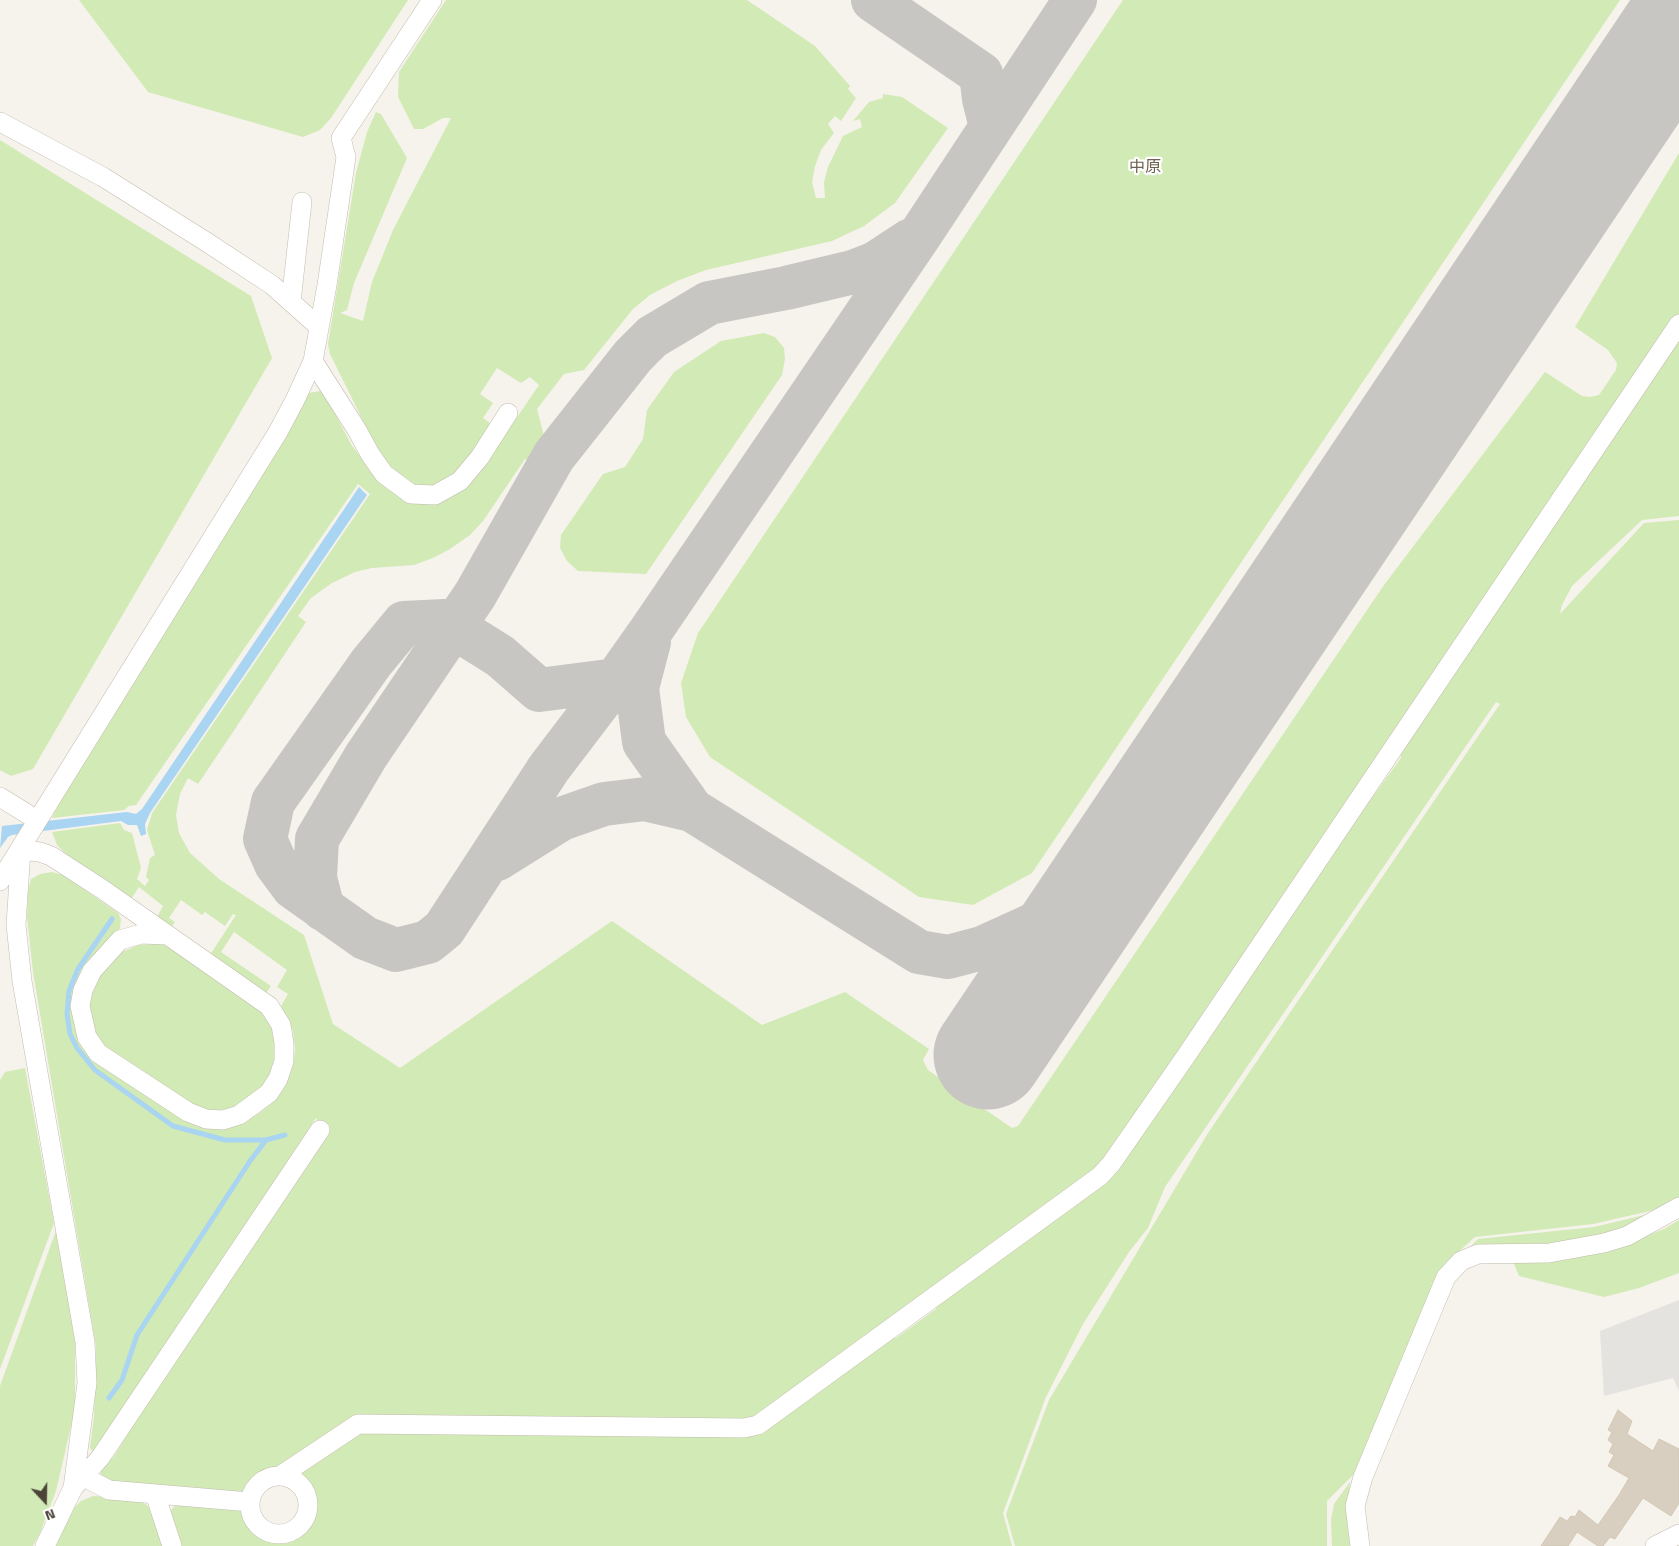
<!DOCTYPE html>
<meta charset="utf-8">
<style>
body{margin:0}
#map{position:relative;width:1679px;height:1546px;overflow:hidden;background:#f6f3ec;font-family:"Titillium Web",sans-serif}
canvas{display:block}
.north{position:absolute;left:20px;top:1476px;width:50px;height:50px;-webkit-text-stroke:4px #fff;paint-order:stroke;rotate:159deg;font-size:14px;font-weight:700;line-height:20px;text-align:center;color:#4b4439}
.north::after{content:'';display:block;margin:auto;width:18px;height:22px;background:#4b4439;clip-path:polygon(50% 0,100% 100%,50% 72%,0 100%)}
</style>
<div id="map">
<canvas width="1679" height="1546"></canvas>
<div class="north">N</div>
</div>
<script>
const context = document.querySelector('canvas').getContext('2d');
context.lineJoin = 'round';
function fillPath(path, color) { context.fillStyle = color; context.fill(path, 'evenodd'); }
const poly = rows => new Path2D(rows.map(r => 'M' + r).join(''));
function stroke(path, color, width, dash) { context.strokeStyle = color; context.lineWidth = width; context.lineCap = dash ? 'butt' : 'round'; context.setLineDash(dash || []); context.stroke(path); }
function drawText(font, color, halo, rows, align = 'center') {
  context.font = font + ' "Titillium Web","Noto Sans JP",sans-serif'; context.lineWidth = 4.5; context.setLineDash([]); context.textBaseline = 'middle'; context.strokeStyle = halo; context.fillStyle = color; for (const [text, x, y, turn = 0] of rows) {
    context.save(); context.translate(x, y); context.rotate((+turn || 0) * Math.PI / 180); context.textAlign = isNaN(turn) ? turn : align; if (halo) context.strokeText(text, 0, 0); context.fillText(text, 0, 0); context.restore();
  }
}
const green = poly([
 [79,0,408,0,331,118,320,130,303,137,148,92],
 [446,0,747,0,815,46,850,86,848,89,856,98,841,121,835,116,828,124,834,133,821,150,815,166,812,182,816,198,825,198,824,182,828,167,843,136,862,127,860,119,853,121,869,102,883,98,883,94,902,97,948,128,895,203,864,226,832,241,706,270,677,281,650,295,633,309,584,370,564,374,537,409,546,444,532,464,525,459,483,521,470,535,450,549,433,558,414,565,372,568,355,572,332,583,311,598,298,616,306,622,231,735,198,784,188,778,180,794,176,815,179,833,190,853,219,879,304,935,333,1024,400,1068,612,921,762,1025,845,992,929,1049,923,1060,928,1070,1012,1128,1018,1126,1384,585,1545,372,1582,396,1590,397,1599,395,1616,370,1617,363,1608,350,1575,327,1679,153,1679,319,1104,1164,755,1421,361,1417,279,1469,256,1476,242,1493,117,1487,101,1477,101,1470,107,1455,113,1458,139,1416,328,1134,316,1118,95,1453,92,1451,90,1447,94,1416,96,1347,33,972,27,917,28,892,31,879,40,874,52,872,63,875,118,913,121,919,120,928,115,938,84,971,95,1059,107,1070,165,1107,239,1124,258,1114,274,1101,283,1088,293,1066,295,1049,293,1031,281,1006,288,994,277,987,287,970,234,932,221,952,271,986,266,993,210,955,236,915,233,914,225,926,205,912,202,915,181,900,169,918,175,922,171,928,157,917,163,906,139,887,131,899,66,854,57,845,52,832,120,823,124,830,132,833,141,868,137,879,145,886,149,880,146,877,150,858,155,855,147,830,152,813,370,494,358,484,136,805,129,806,124,810,52,818,62,797,282,442,309,393,320,391,324,393,352,446,387,489,403,496,437,500,503,432,507,432,539,385,530,377,521,383,497,368,480,394,493,403,483,418,495,427,443,488,404,485,378,451,330,354,328,344,356,173,367,132,376,112,381,114,407,158,354,283,347,310,340,313,363,321,372,282,393,230,451,118,443,118,423,129,414,129,398,97,399,72],
 [1123,0,1620,0,1032,873,973,905,919,897,710,757,686,717,681,683,698,633],
 [0,140,251,296,272,358,33,769,11,776,0,770],
 [764,333,775,337,784,348,785,359,782,375,646,574,578,571,567,561,560,548,561,535,603,474,625,467,643,439,647,410,674,372,721,341],
 [1679,334,1679,516,1642,520,1572,586,1562,605,1560,614,1644,523,1679,520,1679,1199,1663,1208,1593,1224,1475,1237,1456,1254,1441,1273,1354,1474,1327,1501,1327,1546,1015,1546,1006,1514,1049,1400,1208,1133,1500,704,1496,702,1165,1187,1148,1228,1129,1252,1083,1324,1046,1397,1003,1513,1012,1546,178,1546,170,1519,171,1510,177,1504,242,1510,250,1526,260,1535,271,1540,285,1541,297,1536,308,1527,315,1514,315,1499,303,1479,292,1472,356,1429,749,1432,886,1338,896,1338,936,1309,938,1301,1104,1179,1364,801,1371,799,1401,758,1400,749],
 [156,944,168,945,260,1009,274,1027,276,1061,270,1075,262,1086,237,1108,209,1111,196,1107,107,1049,97,1036,89,1021,89,1001,105,966,122,952,138,945],
 [25,1068,54,1223,0,1369,0,1080,5,1072],
 [1657,1212,1605,1238,1464,1253,1478,1239,1594,1227],
 [1679,1220,1679,1273,1639,1288,1604,1297,1519,1276,1512,1259,1603,1253,1664,1229],
 [57,1228,75,1342,75,1409,56,1491,40,1533,33,1546,0,1546,0,1386],
 [1350,1482,1347,1521,1350,1546,1332,1546,1331,1520,1334,1504],
 [93,1496,136,1498,148,1506,165,1546,56,1546,73,1509,81,1501]
]);
const parking = poly([
 [1679,1300,1679,1391,1673,1378,1604,1396,1600,1331]
]);
const water = poly([
 [359,487,367,495,150,813,145,824,146,834,141,836,137,825,128,825,121,821,12,835,8,837,0,848,2,826,127,812,136,814,142,809]
]);
const stream = poly([
 [112,919,78,969,69,991,67,1014,70,1034,77,1048,95,1070,173,1126,225,1140,266,1140],
 [109,1398,122,1380,137,1335,250,1161,266,1140,285,1135]
]);
const taxiway = poly([
 [873,0,981,74,984,99,991,127],
 [649,642,637,688,644,742,692,810,919,952,948,957,982,948,1068,909,1097,892],
 [616,680,539,690,500,656,444,621,404,623,371,663,273,802,265,839,276,864,293,887,365,938,396,950,428,942,444,929,549,768,616,680,652,629,920,235,1075,0],
 [497,859,561,819,604,804,645,799,692,810],
 [323,909,315,878,317,839,366,756,475,595,554,456,633,356,652,337,709,303,786,288,853,272,876,263,911,240]
]);
const runway = poly([
 [988,1055,1679,25]
]);
const building = poly([
 [1618,1410,1632,1421,1627,1434,1653,1451,1659,1439,1679,1449,1679,1503,1671,1516,1643,1498,1615,1539,1610,1537,1603,1546,1598,1546,1577,1532,1568,1546,1541,1546,1560,1517,1567,1521,1571,1516,1575,1517,1579,1510,1598,1525,1619,1495,1629,1478,1608,1466,1614,1455,1609,1452,1613,1444,1608,1440,1612,1432,1608,1430,1618,1410]
]);
const minor = poly([
 [0,122,103,177,205,241,272,285,319,327],
 [291,302,302,202],
 [313,361,357,430,370,454,384,474,411,494,435,495,460,481,480,457,508,413],
 [0,797,37,820],
 [0,881,278,432,295,400,313,361,327,285,346,157,341,138,432,0],
 [280,1476,358,1424,744,1428,758,1425,1100,1176,1111,1164,1186,1056,1679,324],
 '250 1505a29 29 0 1 1 58 0a29 29 0 1 1-58 0Z',
 [84,1477,109,1490,250,1502],
 [73,1488,87,1383,85,1342,22,981,16,925,21,850,40,852,51,856,102,889,269,1006,281,1025,284,1043,284,1061,278,1079,269,1093,239,1115,223,1120,206,1119,188,1112,98,1053,87,1037,80,1006,83,990,92,971,120,940,141,934,166,935],
 [155,1494,172,1546],
 [45,1546,73,1488,100,1458,320,1130],
 [1360,1546,1355,1506,1363,1477,1446,1277,1461,1261,1478,1254,1549,1253,1604,1243,1627,1236,1679,1207],
 [1655,1546,1679,1534]
]);
const quarterNames = [
 ["中原",1145,168]
];
fillPath(green, '#d2eab5');
fillPath(parking, '#e5e3e0');
fillPath(water, '#a9d4f2');
stroke(stream, '#a9d4f2', 5);
stroke(taxiway, '#c8c6c3', 44);
stroke(runway, '#c8c6c3', 109);
fillPath(building, '#d8cfc1');
stroke(building, '#d3c7b4', 1);
stroke(minor, '#c2bbae', 20);
stroke(minor, '#fff', 19);
drawText('16px', '#6e6250', '#fff', quarterNames);
</script>
